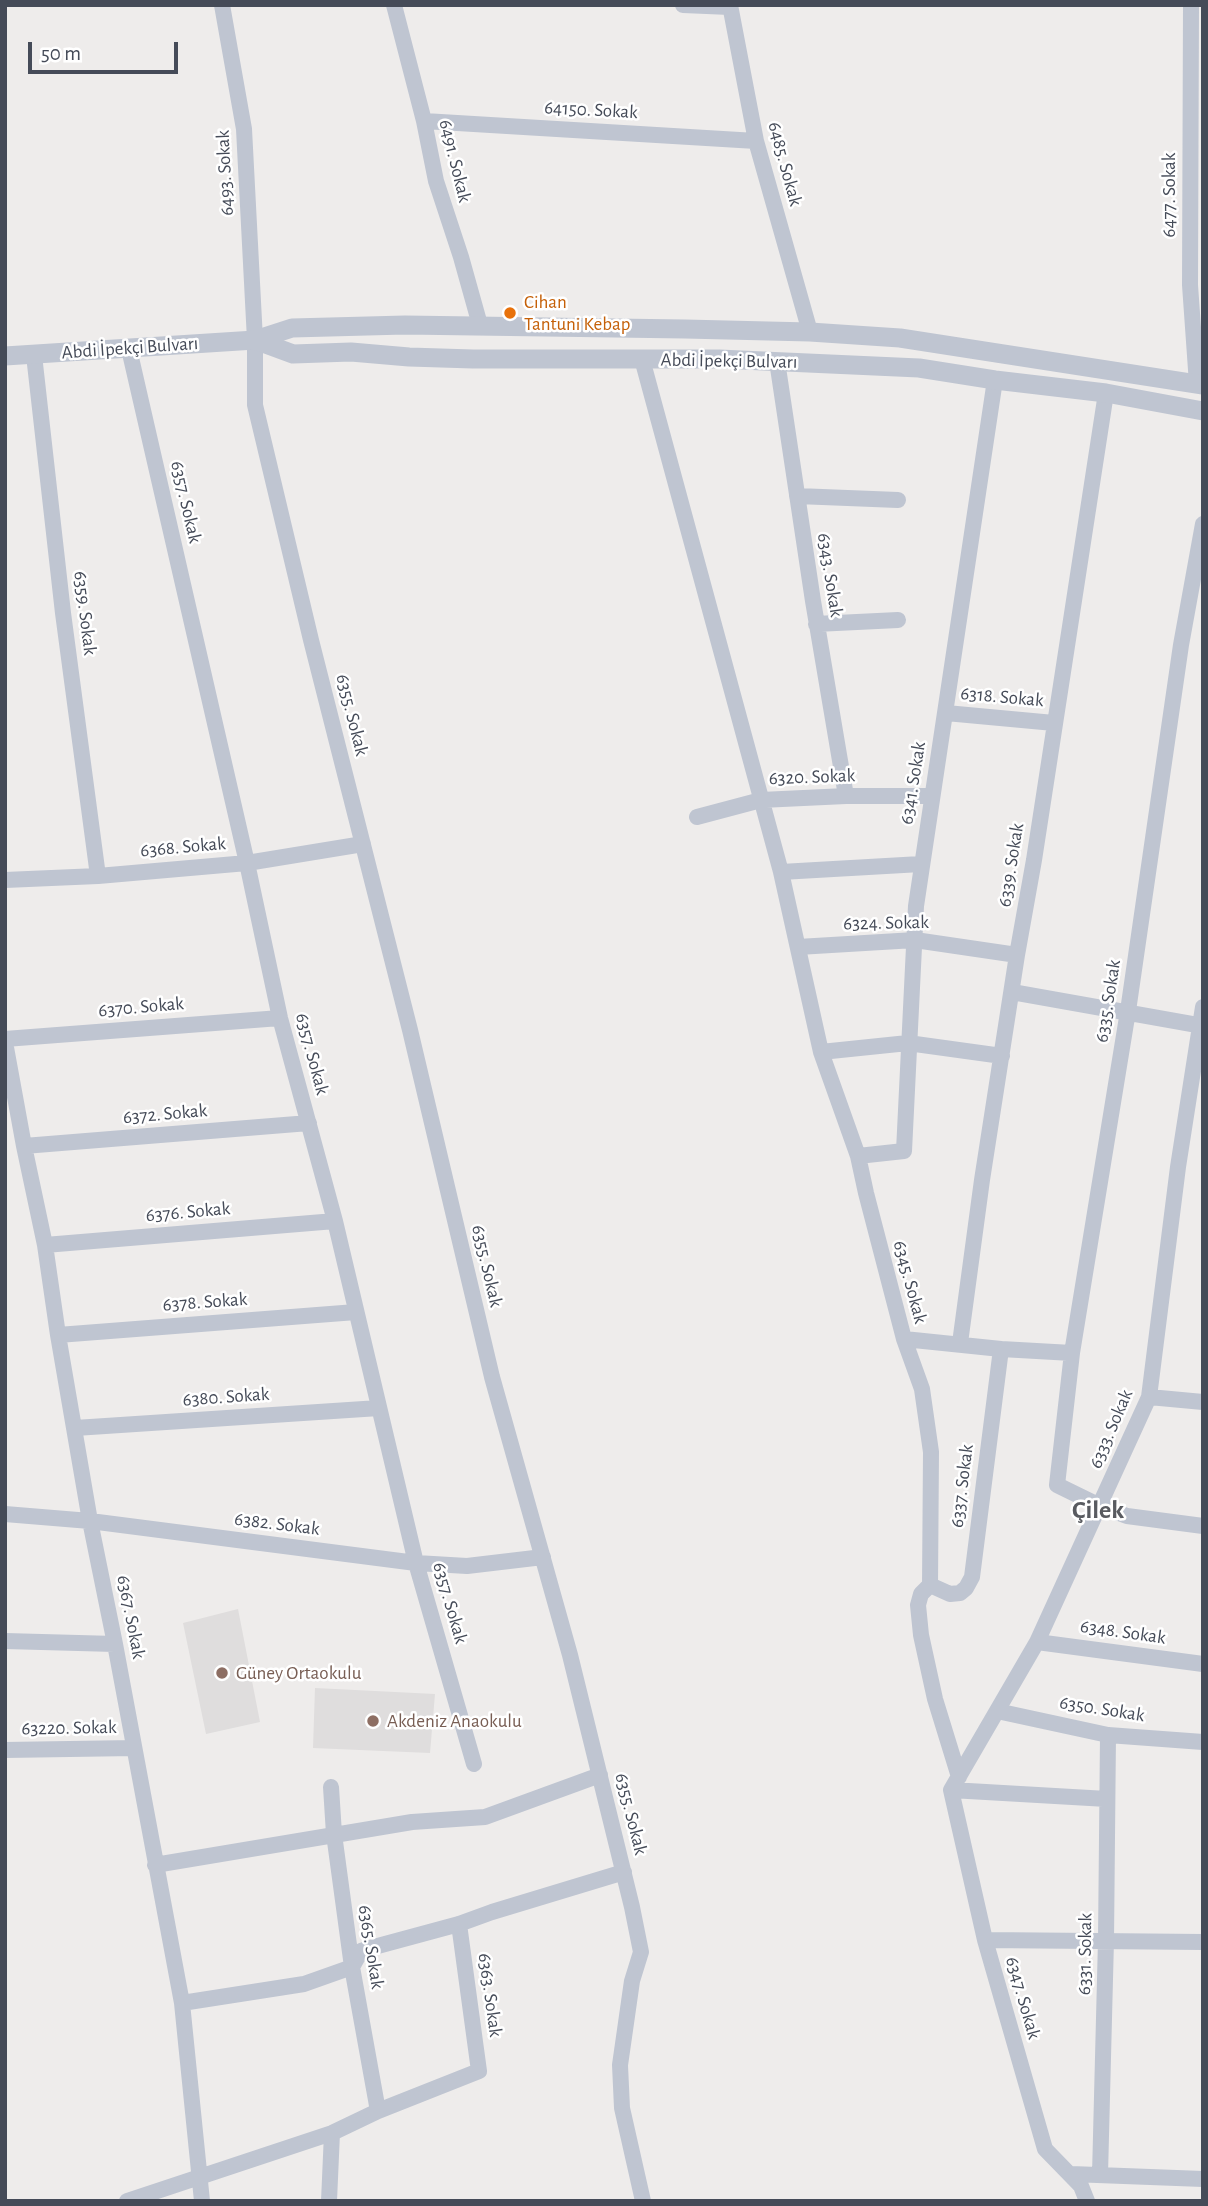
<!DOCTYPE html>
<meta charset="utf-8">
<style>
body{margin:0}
#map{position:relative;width:1208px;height:2206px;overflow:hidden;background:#eeeceb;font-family:"Alegreya Sans",sans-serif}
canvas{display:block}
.frame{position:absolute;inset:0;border:7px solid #454b58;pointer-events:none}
.scale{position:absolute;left:28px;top:42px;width:150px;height:32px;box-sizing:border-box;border:4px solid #454b58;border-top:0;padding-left:9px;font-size:21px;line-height:24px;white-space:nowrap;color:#454b58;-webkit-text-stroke:5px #fff;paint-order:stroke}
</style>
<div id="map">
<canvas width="1208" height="2206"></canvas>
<div class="frame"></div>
<div class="scale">50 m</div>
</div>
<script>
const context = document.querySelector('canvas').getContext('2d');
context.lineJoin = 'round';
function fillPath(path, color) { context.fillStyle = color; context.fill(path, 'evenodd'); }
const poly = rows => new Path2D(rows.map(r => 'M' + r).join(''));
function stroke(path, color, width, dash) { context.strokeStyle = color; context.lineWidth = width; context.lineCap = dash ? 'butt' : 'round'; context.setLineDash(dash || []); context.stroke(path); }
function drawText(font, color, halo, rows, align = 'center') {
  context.font = font + ' "Alegreya Sans",sans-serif'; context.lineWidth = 5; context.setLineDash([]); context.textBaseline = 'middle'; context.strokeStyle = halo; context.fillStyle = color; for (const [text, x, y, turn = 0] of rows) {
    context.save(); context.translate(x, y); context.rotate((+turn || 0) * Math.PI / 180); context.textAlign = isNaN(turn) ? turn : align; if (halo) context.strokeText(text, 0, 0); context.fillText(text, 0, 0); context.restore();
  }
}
const education = poly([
 [238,1609,260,1722,206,1734,183,1623],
 [315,1688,435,1694,430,1753,313,1748]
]);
const minor = poly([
 [222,5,244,129,255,340,255,405,311,640,410,1030,492,1377,570,1655,632,1907,641,1952,632,1981,620,2065,622,2108,643,2201],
 [394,5,424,121,436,181,461,257,480,325],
 [683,5,730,7],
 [730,5,756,141,810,332],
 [1191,5,1190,285,1197,384],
 [424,121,756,141],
 [129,349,247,863,280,1018,335,1221,416,1563,474,1764],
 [34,355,63,613,98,876],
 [642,359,781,872,821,1052,858,1156,866,1193,904,1339,922,1389,931,1452,930,1585,921,1594,918,1605,921,1635,935,1699,959,1777],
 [777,361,813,601,846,796],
 [797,496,898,500],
 [1203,524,1181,645,1128,1011,1072,1353,1057,1485,1100,1506,1127,1516,1203,1526],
 [816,624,898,620],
 [946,713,1054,723],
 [697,817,761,800,846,796,931,796],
 [781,872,921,864],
 [5,880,98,876,247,863,363,844],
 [798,947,915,940,1017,955],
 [1012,992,1203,1026],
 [5,1039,280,1018],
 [5,1042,24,1146,45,1245,58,1335,90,1521,115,1644,182,2003,202,2201],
 [821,1052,908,1043,1002,1056],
 [24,1146,309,1123],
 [858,1156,904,1151,916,906,995,380],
 [45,1245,335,1221],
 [58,1335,356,1312],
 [904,1339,1001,1349,1072,1353],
 [960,1343,982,1180,1017,955,1034,860,1106,393],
 [1149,1397,1203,1402],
 [75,1428,379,1408],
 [5,1514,90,1521,416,1563,467,1566,543,1557],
 [930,1585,950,1594,960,1593,966,1588,972,1577,1001,1349],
 [5,1641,115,1644],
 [1037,1642,1203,1664],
 [997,1711,1108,1735,1203,1742],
 [5,1750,134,1748],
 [331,1787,334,1834,352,1967,378,2111],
 [951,1790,1037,1642,1149,1397,1178,1167,1203,1007],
 [951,1790,985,1940,1045,2149,1081,2186,1087,2201],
 [951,1790,1107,1799],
 [155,1865,412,1822,485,1817,600,1775],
 [985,1940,1203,1942],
 [182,2003,304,1984,352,1967,361,1951,374,1947,459,1924,492,1912,624,1872],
 [1071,2174,1203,2179],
 [1100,2175,1106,1940,1108,1735],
 [127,2201,332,2133,378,2111,479,2071,459,1924],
 [329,2201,332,2133]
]);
const tertiary = poly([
 [255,340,293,354,351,352,409,357,473,359,719,359,919,368,995,380,1106,393,1203,411],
 [5,356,255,340,292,328,405,325,685,329,810,332,900,338,1203,385]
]);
const markers = [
 [510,313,7,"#e8710a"],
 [222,1673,7,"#8d6e63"],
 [373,1721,7,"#8d6e63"]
];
const streetNames = [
 ["64150. Sokak",591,110,3],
 ["6491. Sokak",455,161,76],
 ["6485. Sokak",785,164,75],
 ["6493. Sokak",225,173,-93],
 ["6477. Sokak",1169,195,-90],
 ["Abdi İpekçi Bulvarı",130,348,-4],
 ["Abdi İpekçi Bulvarı",729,361,1],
 ["6357. Sokak",186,502,77],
 ["6343. Sokak",830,575,81],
 ["6359. Sokak",85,613,83],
 ["6318. Sokak",1002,697,5],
 ["6355. Sokak",352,715,76],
 ["6320. Sokak",812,777,-2],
 ["6341. Sokak",913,783,-81],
 ["6368. Sokak",183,847,-5],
 ["6339. Sokak",1011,865,-81],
 ["6324. Sokak",886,923,-1],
 ["6335. Sokak",1108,1001,-81],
 ["6370. Sokak",141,1007,-5],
 ["6357. Sokak",312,1054,75],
 ["6372. Sokak",165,1114,-5],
 ["6376. Sokak",188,1212,-5],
 ["6355. Sokak",487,1266,77],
 ["6345. Sokak",910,1282,75],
 ["6378. Sokak",205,1302,-4],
 ["6380. Sokak",226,1397,-4],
 ["6333. Sokak",1111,1429,-67],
 ["6337. Sokak",962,1486,-83],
 ["6382. Sokak",277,1524,7],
 ["6357. Sokak",450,1603,74],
 ["6367. Sokak",131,1617,79],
 ["6348. Sokak",1123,1632,8],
 ["6350. Sokak",1102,1709,9],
 ["63220. Sokak",69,1728,-1],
 ["6355. Sokak",631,1814,76],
 ["6365. Sokak",371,1947,81],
 ["6331. Sokak",1085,1954,-89],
 ["6363. Sokak",490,1995,82],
 ["6347. Sokak",1023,1998,74]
];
const foodNames = [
 ["Cihan",524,302],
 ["Tantuni Kebap",524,324]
];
const educationNames = [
 ["Güney Ortaokulu",236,1673],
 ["Akdeniz Anaokulu",387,1721]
];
const districtNames = [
 ["Çilek",1098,1510]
];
fillPath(education, '#dfdddd');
stroke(minor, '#bfc5d1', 16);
stroke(tertiary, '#bfc5d1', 19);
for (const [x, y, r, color] of markers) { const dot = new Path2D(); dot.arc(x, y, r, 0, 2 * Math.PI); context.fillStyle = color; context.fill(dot); stroke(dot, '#fff', 2.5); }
drawText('19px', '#454b58', '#fff', streetNames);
drawText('19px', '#c56008', '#fff', foodNames, 'left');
drawText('19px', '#785e54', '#fff', educationNames, 'left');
drawText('bold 26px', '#595b60', '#fff', districtNames);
</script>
